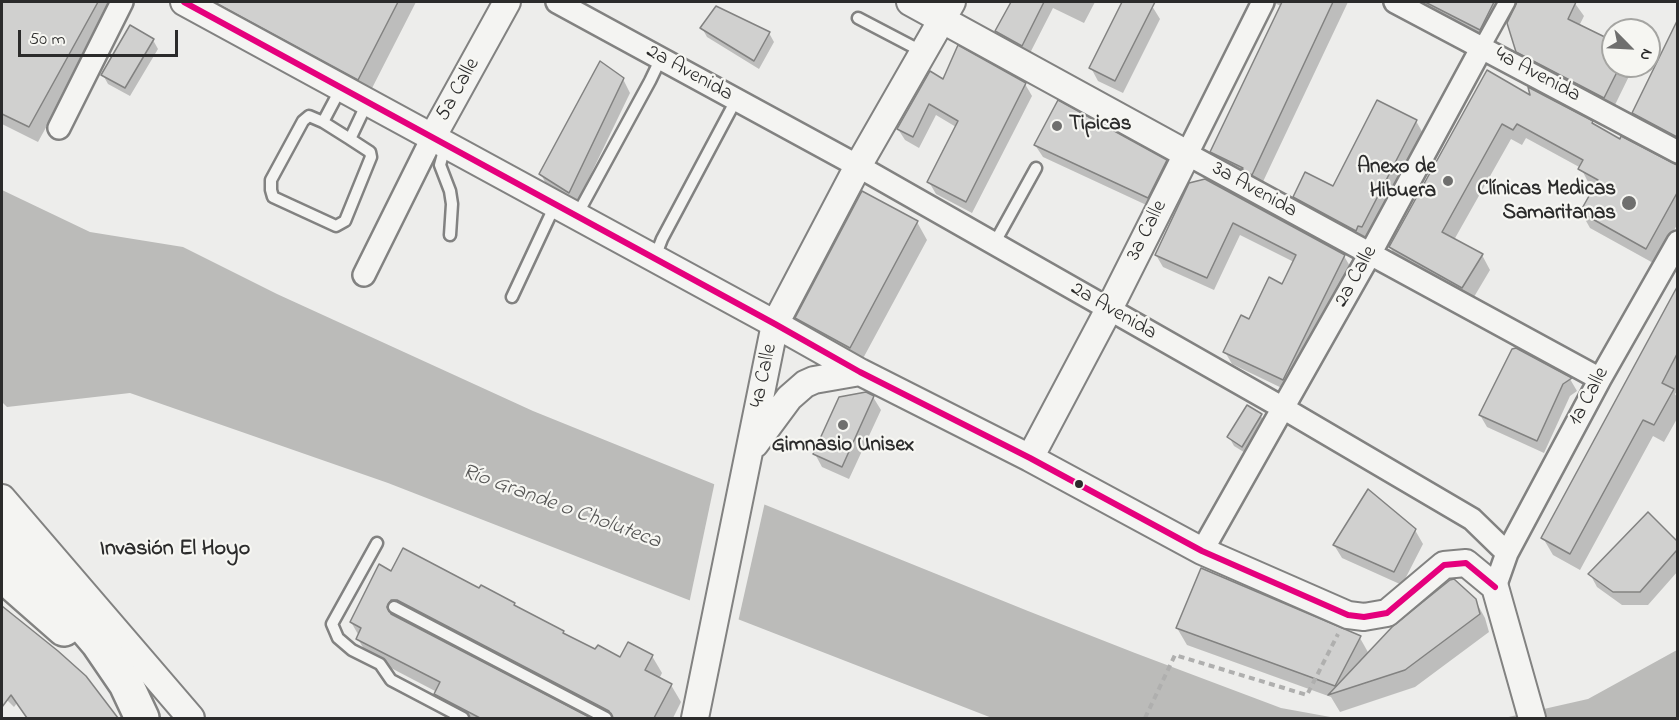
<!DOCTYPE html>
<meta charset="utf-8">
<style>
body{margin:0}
#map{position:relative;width:1679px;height:720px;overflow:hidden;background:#ededeb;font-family:"Indie Flower",sans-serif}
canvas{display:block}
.frame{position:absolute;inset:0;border:3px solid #2b2b2b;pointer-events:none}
.north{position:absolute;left:1601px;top:18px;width:60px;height:60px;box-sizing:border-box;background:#f6f6f2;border:2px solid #a5a5a2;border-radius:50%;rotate:114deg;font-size:16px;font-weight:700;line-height:24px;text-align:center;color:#2b2b2b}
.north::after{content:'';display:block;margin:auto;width:21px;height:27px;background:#6f6f6e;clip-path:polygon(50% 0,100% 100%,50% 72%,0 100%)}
.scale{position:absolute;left:18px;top:30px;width:160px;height:27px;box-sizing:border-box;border:3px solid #2b2b2b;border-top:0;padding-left:8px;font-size:18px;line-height:21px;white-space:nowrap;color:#2b2b2b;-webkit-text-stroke:4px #f6f6f2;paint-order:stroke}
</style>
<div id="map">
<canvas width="1679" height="720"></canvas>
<div class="frame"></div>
<div class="north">N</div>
<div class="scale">50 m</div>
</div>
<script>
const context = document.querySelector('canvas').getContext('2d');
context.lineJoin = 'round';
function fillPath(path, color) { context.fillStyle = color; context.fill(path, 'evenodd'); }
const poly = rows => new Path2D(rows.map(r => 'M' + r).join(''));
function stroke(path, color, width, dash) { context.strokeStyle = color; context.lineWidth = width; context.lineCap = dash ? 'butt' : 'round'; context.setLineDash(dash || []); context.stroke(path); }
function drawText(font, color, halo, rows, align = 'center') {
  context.font = font + ' "Indie Flower",sans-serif'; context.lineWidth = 4.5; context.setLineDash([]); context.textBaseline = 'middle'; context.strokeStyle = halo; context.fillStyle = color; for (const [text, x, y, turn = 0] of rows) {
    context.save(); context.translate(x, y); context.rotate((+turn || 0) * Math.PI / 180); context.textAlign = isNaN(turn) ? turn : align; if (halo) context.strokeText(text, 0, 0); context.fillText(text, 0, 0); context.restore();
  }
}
const water = poly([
 [2,190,90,232,183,247,277,294,533,411,1028,611,1135,653,1281,708,1336,718,992,718,388,483,130,393,7,407,2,402],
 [1677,650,1677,718,1504,718,1588,699]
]);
const pier = poly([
 [715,481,765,502,738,622,689,604]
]);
const shadow = poly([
 [2,2,115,2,38,142,2,124],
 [213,2,416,2,368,96,222,16],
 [1013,2,1095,2,1084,23,1053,8,1028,57,1003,43,997,31],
 [1124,2,1143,2,1152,6,1160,19,1123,93,1098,81,1091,68],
 [1272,2,1348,2,1260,188,1220,166,1212,152,1281,6],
 [1408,2,1574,2,1584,16,1579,26,1613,42,1613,66,1634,66,1612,111,1526,66,1518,51,1516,7,1511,7,1488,43],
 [702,28,769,33,774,42,759,69,707,37],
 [1676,28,1678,29,1678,148,1643,129,1634,113],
 [153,40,158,49,130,96,108,84,103,75],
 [1488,72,1533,98,1678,166,1678,223,1655,264,1590,228,1581,212,1595,188,1589,184,1581,168,1526,138,1522,145,1511,139,1454,240,1482,255,1490,270,1471,302,1399,262,1390,247],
 [623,79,630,93,576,205,548,188,541,174],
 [944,81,1025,84,1032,96,972,213,936,194,929,182,956,127,936,115,919,148,905,140,898,129],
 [1416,121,1424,135,1369,240,1366,238,1363,244,1302,210,1294,197,1333,188],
 [1035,145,1166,161,1173,174,1155,209,1043,157],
 [1190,184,1344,256,1351,268,1290,392,1232,364,1225,352,1249,321,1283,286,1294,262,1240,235,1214,290,1163,267,1156,255],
 [917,222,927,240,860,364,807,335,797,318],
 [1678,290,1678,390,1675,394,1678,399,1678,417,1664,442,1653,436,1580,570,1553,555,1543,538],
 [1516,349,1570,379,1577,391,1570,396,1544,453,1487,427,1480,415],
 [873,397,881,410,849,479,822,467,815,454],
 [1260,415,1266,424,1247,454,1234,446,1229,437],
 [1648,514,1678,543,1678,571,1648,605,1622,605,1597,587,1590,574],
 [1415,530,1423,544,1402,585,1342,558,1334,545],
 [392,573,480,590,514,604,516,607,563,632,566,636,596,651,621,659,652,656,662,673,659,679,671,685,681,702,673,718,599,718,409,617,401,617,399,620,588,718,459,718,446,712,436,694,437,692,368,656,358,639,359,636,351,622],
 [1475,600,1485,618,1489,632,1415,687,1340,712,1331,697,1187,645,1177,628,1360,638,1369,654],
 [2,608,19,621,110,710,115,718,28,718,17,703,14,707,2,695]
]);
const building = poly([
 [2,2,98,2,29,127,2,114,2,2],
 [214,2,398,2,358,80,214,2],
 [1011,2,1044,2,1022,46,995,31,1011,2],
 [1122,2,1155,2,1115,81,1089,68,1122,2],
 [1282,2,1333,2,1252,175,1241,169,1243,168,1210,152,1282,2],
 [1425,2,1494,2,1480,30,1425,2],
 [1517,2,1576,2,1568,19,1613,41,1613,66,1620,66,1604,98,1516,52,1507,23,1517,2],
 [716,6,770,32,754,61,700,28,716,6],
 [1677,21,1677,137,1632,113,1677,21],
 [130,25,154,39,125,88,101,75,130,25],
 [958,45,1026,83,966,202,927,182,958,121,929,104,913,137,897,129,930,71,943,79,958,45],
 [600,61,624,78,569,193,539,174,600,61],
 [1487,70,1530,95,1528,87,1593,121,1592,123,1620,139,1621,136,1677,165,1677,193,1646,249,1580,212,1598,180,1578,169,1583,160,1517,124,1513,130,1502,124,1442,232,1483,254,1462,288,1389,247,1487,70],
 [1058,100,1167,160,1148,198,1034,145,1058,100],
 [1377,100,1417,120,1362,227,1358,226,1356,231,1293,197,1305,172,1333,186,1377,100],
 [1205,179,1345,255,1283,380,1223,352,1241,315,1249,319,1269,277,1282,284,1296,255,1233,223,1207,278,1155,255,1189,183,1205,179],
 [862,191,918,221,850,348,795,318,862,191],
 [1677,287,1677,354,1662,383,1674,389,1654,425,1643,420,1570,554,1541,538,1677,287],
 [1516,348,1572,378,1563,384,1537,441,1479,415,1512,349,1516,348],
 [866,392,874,396,842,467,813,454,839,397,866,392],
 [1247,405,1262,414,1242,447,1227,437,1247,405],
 [1368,489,1416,529,1394,572,1333,545,1368,489],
 [1648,512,1677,541,1677,550,1640,592,1613,592,1588,574,1648,512],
 [403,548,479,588,481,585,515,603,514,605,564,631,563,633,595,649,598,645,620,657,628,642,653,655,645,670,672,684,654,718,613,718,609,711,397,600,391,600,387,607,391,614,591,718,480,718,434,694,440,682,356,639,361,628,350,622,379,564,391,571,403,548],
 [1201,568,1361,636,1335,686,1176,628,1201,568],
 [1454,579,1476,599,1480,614,1405,670,1328,695,1393,626,1450,580,1454,579],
 [2,606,58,651,86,676,118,718,27,718,11,695,2,707,2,606]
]);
const path = poly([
 [1145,718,1175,655,1307,695,1338,634]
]);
const service = poly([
 [858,18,923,52],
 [341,88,323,122,309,116,303,121,271,180,271,190,273,197,336,226,345,221,371,157,370,152,350,139,368,101],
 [323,122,350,139],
 [446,143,440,165,450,191,452,204,450,235],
 [577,215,650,81,661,58],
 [994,244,1036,168],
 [655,257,662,239,736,100],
 [512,297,556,203],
 [377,543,332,624,338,638,352,650,380,664,391,680,463,718],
 [394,607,606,718]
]);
const pedestrian = poly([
 [1482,47,1507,2]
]);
const minor = poly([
 [557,2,858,166,1283,408,1472,519,1507,553],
 [1263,2,1187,154,1600,379],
 [1395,2,1678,152],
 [59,128,122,2],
 [364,275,433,136],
 [1202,551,1370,254,1482,47],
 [1495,587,1507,553,1600,379,1678,242]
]);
const tertiary = poly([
 [184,2,775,324,860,372,1030,458,1202,551,1348,615,1364,617,1387,613,1444,565,1466,563,1495,587,1532,718],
 [910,2,1187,154,1109,309,1030,458],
 [433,136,507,2],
 [755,444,789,398,805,384,814,380,860,372],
 [2,498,191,718],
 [695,718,775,324,858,166,952,2]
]);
const primary = poly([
 [2,530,98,643,126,684,142,718],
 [2,569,15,586,64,629]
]);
const bus1 = poly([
 [184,2,775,324,860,372,1030,458,1202,551,1348,615,1364,617,1387,613,1444,565,1466,563,1495,587]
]);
const markers = [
 [1057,126,6,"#6f6f6e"],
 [1448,181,6,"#6f6f6e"],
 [1629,203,8,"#6f6f6e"],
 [843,425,6,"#6f6f6e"],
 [1079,484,5,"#2b2b2b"]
];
const streetNames = [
 ["2a Avenida",689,74,29],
 ["4a Avenida",1537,76,28],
 ["5a Calle",459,90,-61],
 ["3a Avenida",1254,191,29],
 ["3a Calle",1148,231,-63],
 ["2a Calle",1357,277,-61],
 ["2a Avenida",1113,312,30],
 ["4a Calle",765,376,-78],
 ["1a Calle",1590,397,-62]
];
const poiNames = [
 ["Tipicas",1069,126,"left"],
 ["Anexo de",1436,169],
 ["Hibuera",1436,193],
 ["Clínicas Medicas",1616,191],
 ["Samaritanas",1616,215],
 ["Gimnasio Unisex",843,447,"center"]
];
const waterNames = [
 ["Río Grande o Choluteca",561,508,20]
];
const neighbourhoodNames = [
 ["Invasión El Hoyo",175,550]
];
fillPath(water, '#bbbbb9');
fillPath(pier, '#ededeb');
fillPath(shadow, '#0003');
fillPath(building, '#d0d0cf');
stroke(building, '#828281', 1.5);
stroke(service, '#828281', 15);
stroke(pedestrian, '#828281', 20);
stroke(minor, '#828281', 26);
stroke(tertiary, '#828281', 30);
stroke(primary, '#828281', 38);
stroke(path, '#afafae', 4, [6, 4.5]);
stroke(service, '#f4f4f2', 10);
stroke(pedestrian, '#f4f4f2', 15);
stroke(minor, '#f4f4f2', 21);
stroke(tertiary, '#f4f4f2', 26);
stroke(primary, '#f4f4f2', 33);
stroke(bus1, '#e5007d', 6);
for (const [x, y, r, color] of markers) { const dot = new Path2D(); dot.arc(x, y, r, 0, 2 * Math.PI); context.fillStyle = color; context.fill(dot); stroke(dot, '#f6f6f2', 2); }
drawText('21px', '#2b2b2b', '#f6f6f2', streetNames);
drawText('bold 21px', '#2b2b2b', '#f6f6f2', poiNames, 'right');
drawText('italic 22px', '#565655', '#f6f6f2', waterNames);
drawText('bold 22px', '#2b2b2b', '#f6f6f2', neighbourhoodNames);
</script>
